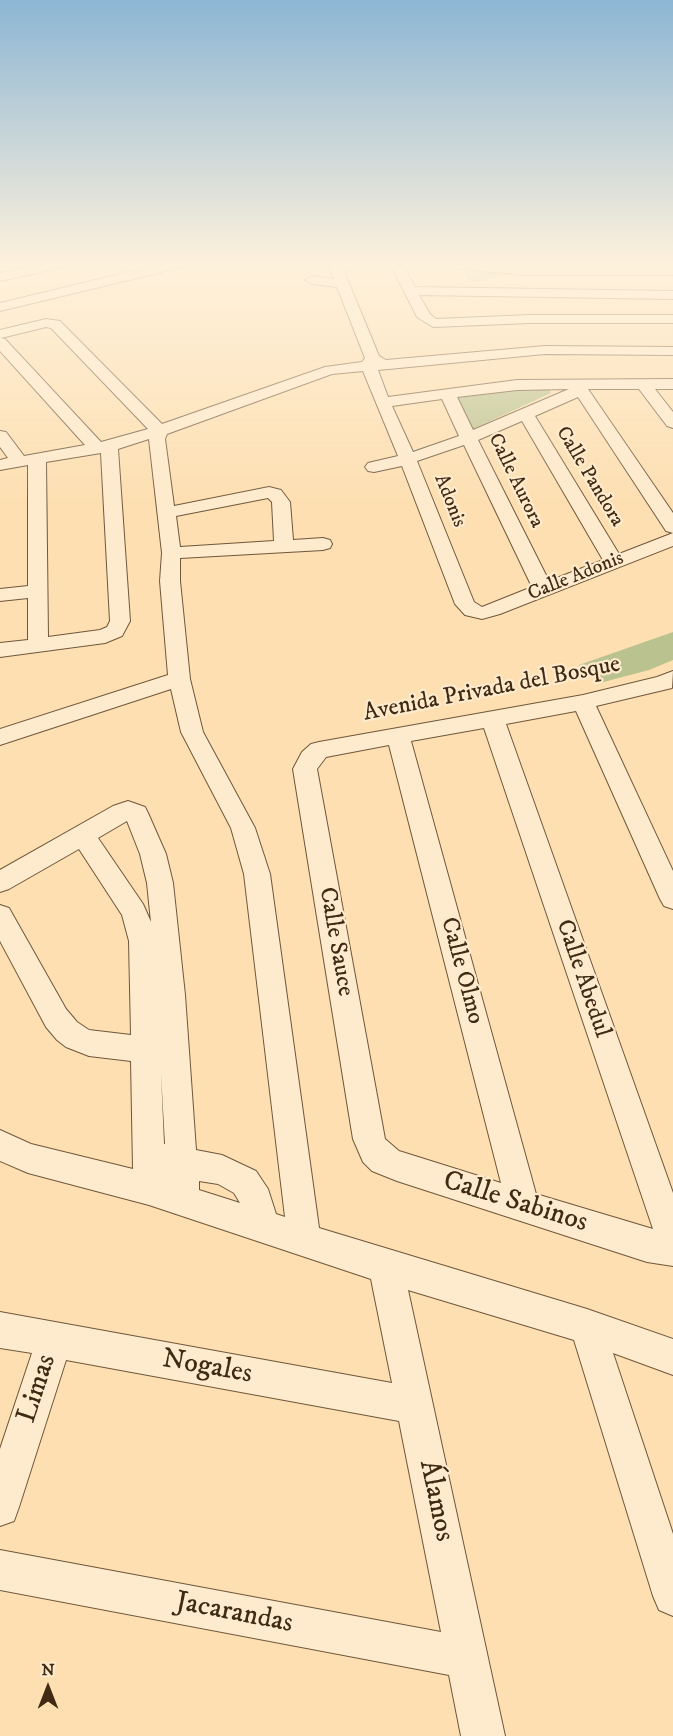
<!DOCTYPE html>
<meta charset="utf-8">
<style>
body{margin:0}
#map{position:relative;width:673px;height:1736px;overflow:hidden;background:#fddfb1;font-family:"IM FELL DW Pica",serif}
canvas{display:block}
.north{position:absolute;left:18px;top:1658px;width:60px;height:60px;-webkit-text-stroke:4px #feeacc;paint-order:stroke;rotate:0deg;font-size:16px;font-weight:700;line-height:24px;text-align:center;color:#402a14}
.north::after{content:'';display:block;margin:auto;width:21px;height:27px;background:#402a14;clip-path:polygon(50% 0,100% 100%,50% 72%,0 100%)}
</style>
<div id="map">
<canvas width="673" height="1736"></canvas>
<div class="north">N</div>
</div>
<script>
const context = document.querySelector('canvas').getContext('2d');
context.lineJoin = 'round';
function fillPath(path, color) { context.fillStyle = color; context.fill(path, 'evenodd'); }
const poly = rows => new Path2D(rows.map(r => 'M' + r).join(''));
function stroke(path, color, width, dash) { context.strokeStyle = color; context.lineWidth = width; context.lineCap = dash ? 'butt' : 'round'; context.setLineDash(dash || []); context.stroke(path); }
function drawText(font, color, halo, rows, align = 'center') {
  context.font = font + ' "IM FELL DW Pica",serif'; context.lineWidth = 4.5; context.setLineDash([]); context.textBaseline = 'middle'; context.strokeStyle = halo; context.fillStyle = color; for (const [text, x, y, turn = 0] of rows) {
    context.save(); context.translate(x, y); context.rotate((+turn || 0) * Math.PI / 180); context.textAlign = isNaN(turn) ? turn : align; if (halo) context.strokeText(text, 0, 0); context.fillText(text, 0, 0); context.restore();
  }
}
const green = poly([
 [464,268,509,273,509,274,473,282,467,278],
 [514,387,549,388,551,393,473,429,455,394],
 [673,632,673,660,649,670,600,683,579,665]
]);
const minor = poly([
 [42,264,67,264,65,267,0,281,0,273,42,264],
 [162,264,185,264,183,267,0,311,0,303,162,264],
 [328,264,341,264,379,356,386,360,545,346,673,347,673,355,545,354,378,370,388,397,517,380,673,379,673,389,655,389,673,412,673,428,667,426,639,389,588,389,673,513,673,533,666,531,578,397,535,416,619,554,673,533,673,546,500,614,482,619,465,615,455,604,402,466,374,472,368,471,365,467,368,463,398,456,363,371,332,374,167,434,165,439,174,506,269,487,281,490,290,502,293,540,323,538,330,540,332,544,330,548,323,550,180,558,180,581,190,679,203,732,255,828,270,874,319,1228,587,1309,673,1339,673,1375,613,1353,673,1534,673,1616,659,1610,653,1596,574,1340,408,1290,505,1736,461,1736,449,1675,0,1590,0,1550,441,1632,399,1421,66,1360,19,1507,14,1521,0,1526,0,1449,32,1353,0,1348,0,1312,392,1383,371,1279,149,1205,28,1173,0,1161,0,1130,31,1144,133,1169,131,1061,89,1056,66,1047,57,1040,46,1027,0,941,0,905,9,908,66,1009,77,1022,89,1030,131,1035,129,941,122,915,79,849,9,889,0,892,0,870,113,806,128,801,145,807,148,813,166,854,173,883,185,995,196,1150,222,1155,256,1171,268,1189,276,1214,285,1217,244,874,231,828,181,732,171,689,0,745,0,729,168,675,160,581,162,553,149,439,118,449,130,621,122,636,105,643,0,657,0,643,28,640,28,598,0,601,0,589,28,586,28,465,0,470,0,460,8,458,0,447,0,431,6,432,24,456,85,445,0,351,0,330,46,319,60,321,162,424,325,367,362,362,365,358,337,287,312,284,305,280,312,276,334,279,328,264],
 [46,327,51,328,148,429,101,442,5,339,1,338,46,327],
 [569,389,473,430,457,397,517,390,569,389],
 [442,399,459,436,413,452,392,406,442,399],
 [522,421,603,560,549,581,478,440,522,421],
 [464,445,532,587,482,607,474,602,417,461,464,445],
 [101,453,110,621,107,627,100,630,48,637,46,462,101,453],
 [268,498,272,502,274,541,180,547,176,516,268,498],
 [127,821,140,854,147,883,151,922,143,904,98,838,127,821],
 [161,1073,165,1144,164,1144,161,1073],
 [199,1181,218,1184,234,1193,240,1203,199,1190,199,1181],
 [390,264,402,264,415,287,673,291,673,299,419,295,430,314,436,319,531,315,673,315,673,323,531,323,433,327,417,317,390,264],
 [448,264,493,264,525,267,673,267,673,275,525,275,455,268,448,264],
 [673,671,672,688,596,706,673,871,673,909,664,906,660,899,576,711,506,724,673,1193,673,1266,647,1262,397,1181,372,1171,363,1162,353,1139,293,769,302,752,311,744,319,742,583,695,657,677,673,671],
 [484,728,653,1229,536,1194,411,741,484,728],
 [389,745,501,1183,399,1151,385,1139,317,769,326,757,389,745]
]);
const farStreetnames = [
 ["Calle Pandora",589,477,59],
 ["Calle Aurora",515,481,64],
 ["Adonis",449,501,68],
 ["Calle Adonis",576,577,-22]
];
const streetNames = [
 ["Avenida Privada del Bosque",492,690,-11],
 ["Calle Sauce",335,942,80],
 ["Calle Olmo",461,971,75],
 ["Calle Abedul",582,979,71]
];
const nearStreetnames = [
 ["Calle Sabinos",515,1203,17],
 ["Nogales",207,1368,10],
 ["Limas",38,1389,-72],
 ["Álamos",435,1501,78],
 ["Jacarandas",234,1614,11]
];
fillPath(green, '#bac38f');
stroke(minor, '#6f573b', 2);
fillPath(minor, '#feeacc');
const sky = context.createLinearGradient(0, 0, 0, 507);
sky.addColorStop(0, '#8cb6d4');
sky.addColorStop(0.52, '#fef1dc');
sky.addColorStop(1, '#fef1dc00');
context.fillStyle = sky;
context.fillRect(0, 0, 673, 507);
drawText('20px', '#402a14', '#feeacc', farStreetnames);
drawText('24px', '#402a14', '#feeacc', streetNames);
drawText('28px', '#402a14', '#feeacc', nearStreetnames);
</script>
